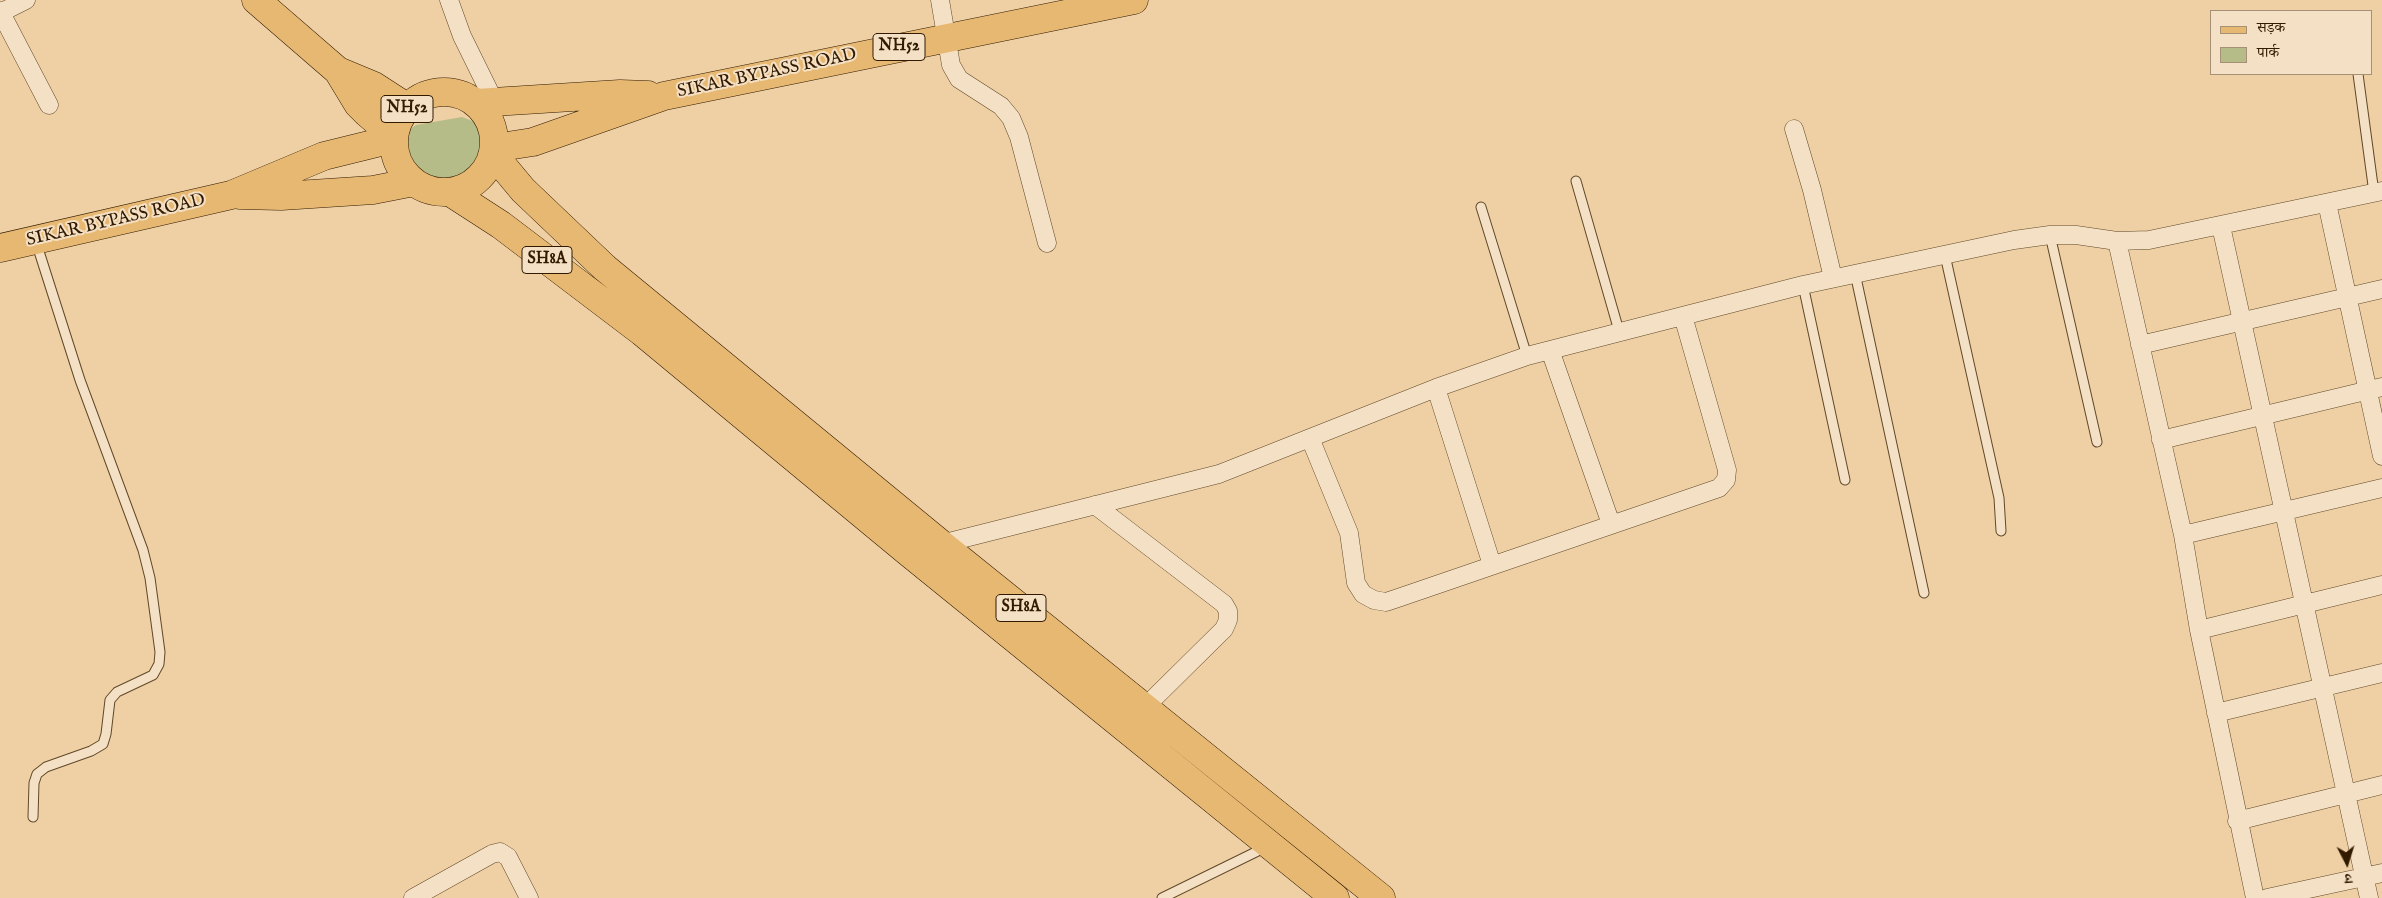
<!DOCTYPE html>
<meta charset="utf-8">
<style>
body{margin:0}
#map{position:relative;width:2382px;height:898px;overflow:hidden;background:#eed0a4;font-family:"IM FELL English","Noto Serif Devanagari",serif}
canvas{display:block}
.legend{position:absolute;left:2210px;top:10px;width:162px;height:65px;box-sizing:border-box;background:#f4e0c4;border:1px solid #a69176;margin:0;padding:6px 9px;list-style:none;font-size:15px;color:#321a00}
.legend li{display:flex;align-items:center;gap:10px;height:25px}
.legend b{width:25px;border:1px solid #a69176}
.north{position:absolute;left:2322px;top:838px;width:50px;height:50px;-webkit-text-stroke:4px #f4e0c4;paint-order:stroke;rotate:175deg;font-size:14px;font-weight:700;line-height:20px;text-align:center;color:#321a00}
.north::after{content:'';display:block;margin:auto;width:18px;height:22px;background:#321a00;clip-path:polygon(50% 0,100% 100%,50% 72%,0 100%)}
</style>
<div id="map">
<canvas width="2382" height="898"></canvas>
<ul class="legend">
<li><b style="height:6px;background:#e7b872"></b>सड़क</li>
<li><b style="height:14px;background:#b5bc88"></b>पार्क</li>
</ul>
<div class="north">उ</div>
</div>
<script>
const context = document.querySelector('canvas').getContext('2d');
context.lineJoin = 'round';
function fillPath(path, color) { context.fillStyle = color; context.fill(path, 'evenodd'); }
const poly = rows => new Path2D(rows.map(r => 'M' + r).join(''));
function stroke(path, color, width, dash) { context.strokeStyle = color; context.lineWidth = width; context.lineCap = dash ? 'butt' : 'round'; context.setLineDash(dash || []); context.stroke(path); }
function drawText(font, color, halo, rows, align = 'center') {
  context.font = font + ' "IM FELL English",serif'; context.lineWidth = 4; context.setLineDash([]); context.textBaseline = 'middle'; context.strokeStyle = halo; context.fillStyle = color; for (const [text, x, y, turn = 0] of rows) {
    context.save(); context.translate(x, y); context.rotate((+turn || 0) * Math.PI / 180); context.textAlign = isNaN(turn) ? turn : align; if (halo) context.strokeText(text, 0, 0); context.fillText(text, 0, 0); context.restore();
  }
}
const green = poly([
 [462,117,475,122,485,134,483,163,470,174,423,182,405,172,399,159,400,144,406,132,416,125]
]);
const service = poly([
 [2358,74,2374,193],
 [1576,181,1619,331],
 [1481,207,1527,356],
 [2050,235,2097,442],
 [1945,255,1999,498,2001,531],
 [1855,273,1924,593],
 [1803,285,1845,480],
 [33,817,34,783,37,774,46,767,91,751,103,744,106,734,110,700,117,692,153,675,159,664,160,652,150,578,143,550,80,380,36,242],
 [1162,898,1266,847]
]);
const minor = poly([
 [449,0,462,36,495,103],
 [940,0,951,65,959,79,1001,106,1011,118,1019,137,1047,243],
 [0,11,49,105],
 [0,13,26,0],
 [1794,129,1812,190,1833,278],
 [2327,203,2382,456],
 [2221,226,2369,898],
 [2117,241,2183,535,2199,630,2255,898],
 [2140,345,2382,289],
 [1550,350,1611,524],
 [1436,388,1492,565],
 [1310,438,1349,533,1356,583,1363,594,1374,600,1386,602,1398,598,1719,488,1726,480,1727,470,1683,316],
 [2161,440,2382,387],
 [1095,505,1224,604,1228,611,1228,620,1224,629,1145,707],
 [2183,535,2382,488],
 [941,544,1219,474,1436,388,1527,356,1803,285,2014,240,2050,235,2076,235,2117,241,2149,240,2382,191],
 [2199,630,2382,585],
 [2216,713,2382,673],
 [2237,821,2382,785],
 [413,898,492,854,500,852,508,857,529,898],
 [2267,898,2382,873]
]);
const primary = poly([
 [256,0,338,71,358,104,367,113,381,125,395,130],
 [338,71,374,86,408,108],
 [493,154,523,190,605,268,941,544,1381,898],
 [450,192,501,225,642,332,908,552,1335,898]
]);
const trunk = poly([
 '394 142a50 50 0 1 1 100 0a50 50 0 1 1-100 0Z',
 [477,103,620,94,648,95],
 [494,148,533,142,664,96,1134,0],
 [240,195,281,196,373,190,414,182],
 [0,248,231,195,324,156,393,139]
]);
const shields = [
 [899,47,52],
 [407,109,52],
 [547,260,50],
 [1021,608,50]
];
const shieldNames = [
 ["NH52",899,47],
 ["NH52",407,109],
 ["SH8A",547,260],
 ["SH8A",1021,608]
];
const streetNames = [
 ["SIKAR BYPASS ROAD",767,74,-12],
 ["SIKAR BYPASS ROAD",116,221,-13]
];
fillPath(green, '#b5bc88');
stroke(service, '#614829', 11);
stroke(minor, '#614829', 19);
stroke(primary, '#321a00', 29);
stroke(trunk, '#321a00', 29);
stroke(service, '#f4e0c4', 9);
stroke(minor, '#f4e0c4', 18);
stroke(primary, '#e7b872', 28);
stroke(trunk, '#e7b872', 28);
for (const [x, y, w] of shields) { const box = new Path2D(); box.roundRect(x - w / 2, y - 13.5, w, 27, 4); context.fillStyle = '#f4e0c4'; context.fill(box); stroke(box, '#321a00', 1); }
drawText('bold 16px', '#321a00', null, shieldNames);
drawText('18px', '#321a00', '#f4e0c4', streetNames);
</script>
